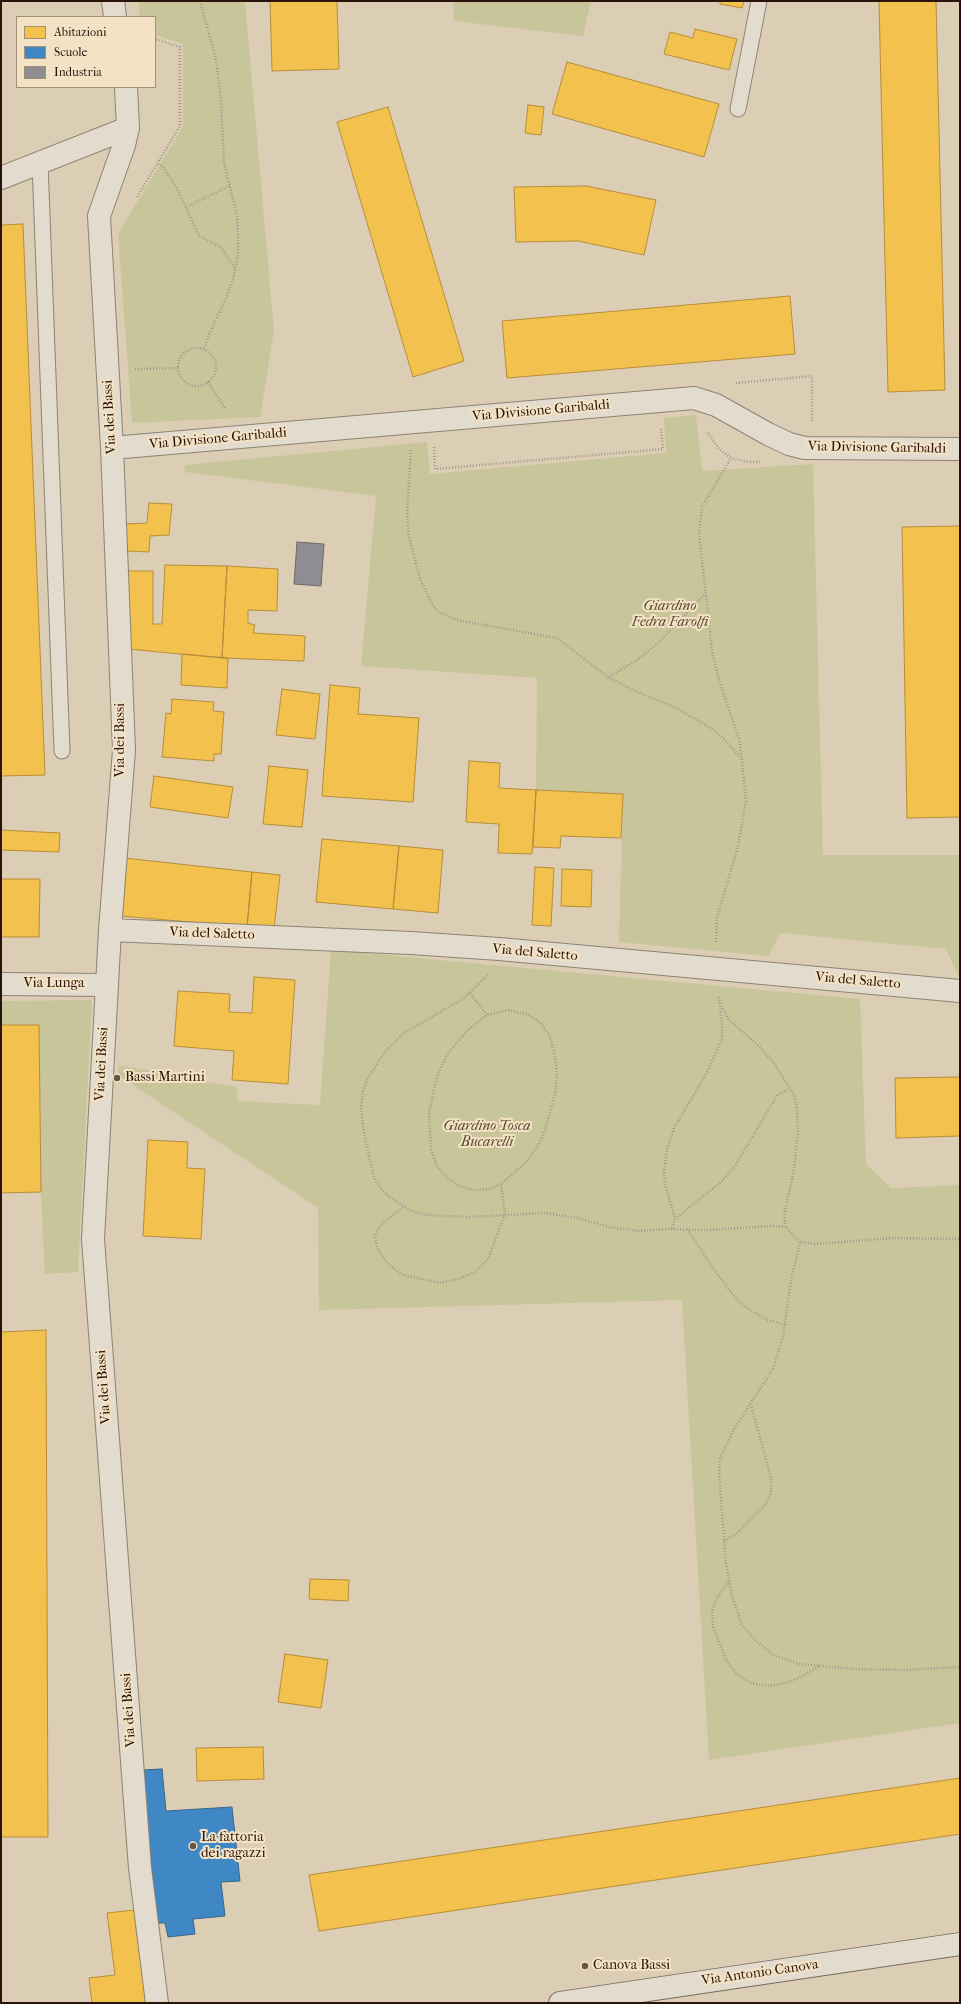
<!DOCTYPE html>
<style>
body{margin:0}
#map{position:relative;width:961px;height:2004px;overflow:hidden;background:#dcceb4;font-family:"IM FELL French Canon",serif}
canvas{display:block}
.frame{position:absolute;inset:0;border:2px solid #29130b;pointer-events:none}
.legend{position:absolute;left:16px;top:16px;width:140px;height:72px;box-sizing:border-box;background:#f3e3c4;border:1px solid #a2907a;margin:0;padding:5px 7px;list-style:none;font-size:12px;color:#29130b}
.legend li{display:flex;align-items:center;gap:8px;height:20px}
.legend b{width:20px;border:1px solid #a2907a}
</style>
<div id="map">
<canvas width="961" height="2004"></canvas>
<div class="frame"></div>
<ul class="legend">
<li><b style="height:11px;background:#f2c14e"></b>Abitazioni</li>
<li><b style="height:11px;background:#3f88c5"></b>Scuole</li>
<li><b style="height:11px;background:#8d8d92"></b>Industria</li>
</ul>
</div>
<script>
const context = document.querySelector('canvas').getContext('2d');
context.lineJoin = 'round';
function fillPath(path, color) { context.fillStyle = color; context.fill(path, 'evenodd'); }
const poly = rows => new Path2D(rows.map(r => 'M' + r).join(''));
function stroke(path, color, width, dash) { context.strokeStyle = color; context.lineWidth = width; context.lineCap = dash ? 'butt' : 'round'; context.setLineDash(dash || []); context.stroke(path); }
function drawText(font, color, halo, rows, align = 'center') {
  context.font = font + ' "IM FELL French Canon",serif'; context.lineWidth = 4; context.setLineDash([]); context.textBaseline = 'middle'; context.strokeStyle = halo; context.fillStyle = color; for (const [text, x, y, turn = 0] of rows) {
    context.save(); context.translate(x, y); context.rotate((+turn || 0) * Math.PI / 180); context.textAlign = isNaN(turn) ? turn : align; if (halo) context.strokeText(text, 0, 0); context.fillText(text, 0, 0); context.restore();
  }
}
const green = poly([
 [138,1,245,1,274,331,260,417,132,423,118,233,183,127,183,44,155,35,155,17,140,17],
 [453,1,591,1,583,36,454,21],
 [696,415,702,471,813,464,823,855,960,855,960,979,946,949,781,933,768,956,619,942,623,795,536,790,537,678,361,666,376,496,185,472,184,465,427,442,430,474,666,453,664,418],
 [331,950,860,999,866,1164,891,1188,960,1185,960,1723,709,1760,682,1300,319,1310,318,1208,118,1075,118,1065,237,1087,237,1101,320,1105],
 [92,1000,78,1272,45,1274,41,1192,39,1025,1,1025,1,1001]
]);
const homes = poly([
 [270,1,337,1,339,69,272,71,270,1],
 [720,1,744,1,742,8,720,4,720,1],
 [879,1,936,1,945,390,888,392,879,1],
 [695,29,737,39,729,70,664,54,670,32,693,38,695,29],
 [567,62,719,104,704,157,552,114,567,62],
 [528,105,544,107,541,135,525,133,528,105],
 [388,107,464,361,413,377,337,122,388,107],
 [586,186,656,200,644,255,578,241,516,242,514,187,586,186],
 [23,224,45,775,1,776,1,225,23,224],
 [790,296,795,354,507,378,502,321,790,296],
 [149,503,172,504,169,535,150,536,149,552,127,551,124,524,147,523,149,503],
 [960,526,960,817,907,818,902,527,960,526],
 [165,565,227,566,222,658,128,649,127,571,153,571,153,624,162,624,165,565],
 [227,566,278,569,277,611,248,610,248,623,255,625,253,633,305,636,304,661,222,658,227,566],
 [182,654,228,658,227,688,181,685,182,654],
 [330,685,360,688,358,714,419,718,413,802,322,796,330,685],
 [282,689,320,694,315,739,276,735,282,689],
 [172,699,214,702,213,711,224,712,221,754,214,754,214,761,162,757,166,713,171,714,172,699],
 [469,761,500,763,499,788,536,790,532,854,498,853,499,824,466,822,469,761],
 [269,766,308,770,302,827,263,824,269,766],
 [154,776,233,787,228,818,150,807,154,776],
 [536,790,623,794,621,838,561,836,560,848,533,847,536,790],
 [1,830,60,833,59,852,1,850,1,830],
 [322,839,399,846,393,909,316,902,322,839],
 [399,846,443,850,438,913,393,909,399,846],
 [124,858,252,872,247,927,121,916,124,858],
 [535,867,554,868,551,926,532,925,535,867],
 [562,869,592,870,591,907,561,906,562,869],
 [252,872,280,875,274,929,247,927,252,872],
 [1,879,40,879,39,937,1,937,1,879],
 [254,977,295,980,288,1084,232,1080,234,1051,174,1046,178,991,230,994,229,1012,252,1013,254,977],
 [1,1025,39,1025,41,1192,1,1193,1,1025],
 [960,1077,960,1136,896,1138,895,1078,960,1077],
 [148,1140,188,1142,187,1168,205,1169,201,1239,143,1236,148,1140],
 [46,1330,48,1837,1,1837,1,1332,46,1330],
 [310,1579,349,1580,348,1601,309,1599,310,1579],
 [285,1654,328,1660,321,1708,278,1702,285,1654],
 [263,1747,264,1779,197,1781,196,1748,263,1747],
 [960,1778,960,1834,319,1931,309,1875,960,1778],
 [134,1910,146,2003,92,2003,89,1978,115,1975,107,1913,134,1910]
]);
const schools = poly([
 [162,1769,166,1811,232,1807,240,1881,221,1882,225,1916,193,1919,195,1934,168,1937,165,1923,157,1923,142,1770,162,1769]
]);
const industry = poly([
 [297,542,324,544,321,586,294,584,297,542]
]);
const path = poly([
 [200,1,216,60,221,101,224,162,237,216,238,236,238,254,233,279,226,299,209,334,204,349],
 [158,164,163,167,177,188,199,236,221,247,235,268],
 [137,197,180,126,180,47,155,39],
 [186,207,231,185],
 '178 367a19 19 0 1 1 38 0a19 19 0 1 1-38 0Z',
 [135,369,178,368],
 [208,382,226,410],
 [736,383,812,376,812,421],
 [708,433,719,449,731,458,749,462,760,462],
 [434,447,435,469,663,449,661,428],
 [411,450,407,513,409,537,420,579,433,606,439,612,457,620,557,638,608,677,637,692,672,706,706,725,721,736,743,760],
 [608,677,636,661,658,643,705,594],
 [716,942,717,918,738,846,746,801,740,742,719,680,712,651,699,533,702,507,731,458],
 [488,975,463,999,404,1033,384,1053,369,1076,363,1091,361,1107,364,1134,374,1178,381,1189,390,1197,412,1211,427,1215,469,1217,545,1213,578,1218,609,1227,639,1231,667,1229,708,1230,771,1226,786,1227],
 [470,993,487,1015],
 [719,997,720,1003,729,1020,759,1046,774,1063,794,1095,797,1109,798,1132,794,1170,784,1216,786,1227,792,1234,800,1242,815,1244,894,1238,960,1239],
 [403,1207,384,1222,378,1229,375,1237,378,1250,389,1265,403,1275,440,1283,458,1279,475,1272,488,1259,505,1214,501,1184,526,1162,538,1146,545,1130,555,1094,557,1075,555,1057,550,1037,541,1023,529,1015,509,1010,487,1015,469,1029,457,1042,446,1057,437,1076,429,1113,431,1149,437,1166,446,1177,459,1186,474,1190,490,1189,501,1184],
 [675,1219,721,1182,735,1166,778,1094,790,1089],
 [672,1228,675,1219,665,1184,664,1170,667,1150,674,1128,705,1076,722,1040,722,1023,720,1006],
 [687,1229,717,1274,739,1302,751,1311,768,1320,785,1325],
 [800,1242,791,1280,783,1337,773,1369,734,1429,720,1459,719,1473,726,1563,732,1596,742,1625,756,1641,773,1655,799,1664,856,1669,903,1670,960,1667],
 [724,1541,736,1534,765,1505,771,1493,771,1478,751,1405],
 [729,1581,716,1599,712,1612,713,1627,727,1662,737,1674,751,1683,767,1686,782,1684,799,1678,820,1666]
]);
const lane = poly([
 [738,109,759,1],
 [40,162,62,751]
]);
const street = poly([
 [113,1,115,17],
 [126,87,128,128,124,145,99,216,112,448,124,750,110,930,93,1239,140,1868,157,2003],
 [1,178,128,128],
 [112,448,694,398,716,405,768,434,789,444,805,448,960,449],
 [110,930,411,943,499,949,960,991],
 [1,984,106,985]
]);
const secondary = poly([
 [560,2003,960,1944]
]);
const markers = [
 [117,1078,4,"#685446"],
 [193,1846,4,"#685446"],
 [585,1966,4,"#685446"]
];
const streetNames = [
 ["Via Divisione Garibaldi",541,411,-5],
 ["Via dei Bassi",110,417,-93],
 ["Via Divisione Garibaldi",218,439,-5],
 ["Via Divisione Garibaldi",877,448,1],
 ["Via dei Bassi",121,740,-90],
 ["Via del Saletto",212,934,2],
 ["Via del Saletto",535,953,5],
 ["Via del Saletto",858,981,5],
 ["Via Lunga",54,984],
 ["Via dei Bassi",102,1064,-87],
 ["Via dei Bassi",104,1387,-94],
 ["Via dei Bassi",129,1710,-94],
 ["Via Antonio Canova",760,1973,-8]
];
const parkNames = [
 ["Giardino",670,607],
 ["Fedra Farolfi",670,623],
 ["Giardino Tosca",487,1127],
 ["Bucarelli",487,1143]
];
const poiNames = [
 ["Bassi Martini",125,1078],
 ["La fattoria",201,1838],
 ["dei ragazzi",201,1854],
 ["Canova Bassi",593,1966]
];
fillPath(green, '#c8c59b');
fillPath(homes, '#f2c14e');
stroke(homes, '#b68d3a', 1);
fillPath(schools, '#3f88c5');
stroke(schools, '#38658d', 1);
fillPath(industry, '#8d8d92');
stroke(industry, '#6f686a', 1);
stroke(lane, '#8d8373', 17);
stroke(street, '#8d8373', 24);
stroke(secondary, '#746a5d', 24);
stroke(path, '#a0988e', 2.5, [1, 2]);
stroke(lane, '#e3dcce', 15);
stroke(street, '#e3dcce', 22);
stroke(secondary, '#e3dcce', 22);
for (const [x, y, r, color] of markers) { const dot = new Path2D(); dot.arc(x, y, r, 0, 2 * Math.PI); context.fillStyle = color; context.fill(dot); stroke(dot, '#f3e3c4', 1.5); }
drawText('14px', '#29130b', '#f3e3c4', streetNames);
drawText('italic 14px', '#544630', '#f3e3c4', parkNames);
drawText('14px', '#29130b', '#f3e3c4', poiNames, 'left');
</script>
